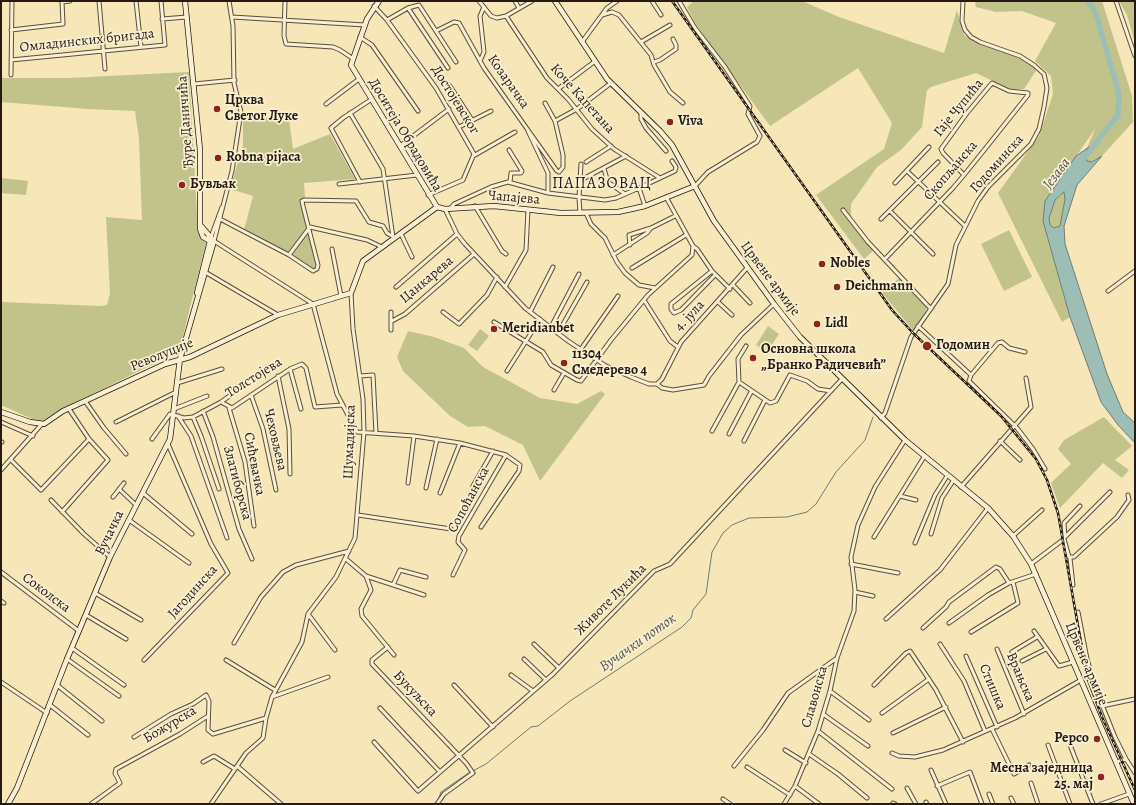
<!DOCTYPE html>
<meta charset="utf-8">
<style>
body{margin:0}
#map{position:relative;width:1136px;height:805px;overflow:hidden;background:#f6e6b8;font-family:Alegreya,serif}
canvas{display:block}
.frame{position:absolute;inset:0;border:2px solid #261b14;pointer-events:none}
</style>
<div id="map">
<canvas width="1136" height="805"></canvas>
<div class="frame"></div>
</div>
<script>
const context = document.querySelector('canvas').getContext('2d');
context.lineJoin = 'round';
function fillPath(path, color) { context.fillStyle = color; context.fill(path, 'evenodd'); }
const poly = rows => new Path2D(rows.map(r => 'M' + r).join(''));
function stroke(path, color, width, dash) { context.strokeStyle = color; context.lineWidth = width; context.lineCap = dash ? 'butt' : 'round'; context.setLineDash(dash || []); context.stroke(path); }
function drawText(font, color, halo, rows, align = 'center') {
  context.font = font + ' Alegreya,serif'; context.lineWidth = 3.5; context.setLineDash([]); context.textBaseline = 'middle'; context.strokeStyle = halo; context.fillStyle = color; for (const [text, x, y, turn = 0] of rows) {
    context.save(); context.translate(x, y); context.rotate((+turn || 0) * Math.PI / 180); context.textAlign = isNaN(turn) ? turn : align; if (halo) context.strokeText(text, 0, 0); context.fillText(text, 0, 0); context.restore();
  }
}
const green = poly([
 [694,1,802,1,839,17,944,53,957,10,964,35,974,42,1013,55,1037,69,1024,89,1010,89,976,73,931,87,927,90,922,127,901,150,877,167,851,204,851,223,873,251,864,259,816,195,884,149,892,123,858,68,770,126,697,26,687,7],
 [975,1,1102,1,1132,96,1133,122,1102,156,1092,162,1087,161,1084,155,1095,129,1045,201,1043,221,1070,317,1062,322,998,193,1039,136,1053,94,1051,76,1035,61,1056,23,1022,11,996,12,976,7],
 [1119,1,1135,1,1135,43,1127,15],
 [189,72,198,233,206,243,180,348,178,352,58,411,43,421,39,422,1,405,1,302,100,306,107,305,110,293,106,217,142,220,139,139,135,111,88,109,1,102,1,78,69,78],
 [243,117,289,119,293,149,330,134,355,179,304,183,305,198,301,200,301,207,316,259,315,268,309,267,293,255,244,230,253,196,230,189,243,145],
 [1,178,28,181,26,195,1,193],
 [1064,192,1065,199,1060,226,1054,228,1050,225,1049,218,1055,200],
 [1009,230,1032,277,1004,291,981,244],
 [899,278,926,306,926,311,913,330,882,293],
 [768,326,779,334,767,352,756,345],
 [480,329,489,336,477,351,468,345],
 [408,331,434,337,464,348,483,367,540,398,577,404,601,391,605,394,540,481,523,445,485,426,468,427,450,416,403,371,397,357],
 [1104,417,1132,446,1115,460,1129,470,1122,478,1103,463,1060,508,1051,483,1071,464,1058,449,1064,440]
]);
const water = poly([
 [1089,147,1084,155,1087,161,1092,162,1102,156,1077,185,1064,226,1065,244,1107,374,1123,412,1135,423,1135,443,1118,425,1101,402,1070,317,1043,221,1045,201,1076,156,1089,147],
 [1064,192,1065,199,1060,226,1054,228,1050,225,1049,218,1055,200,1064,192]
]);
const stream = poly([
 [438,800,441,792,467,774,486,764,531,727,538,726,570,701,682,627,691,618,693,610,706,594,712,552,723,533,732,525,749,518,787,517,807,512,816,504,836,472,865,440,873,417]
]);
const river = poly([
 [1081,162,1118,115,1119,94,1095,11,1087,1]
]);
const street = poly([
 [99,1,105,69],
 [136,1,141,47],
 [229,1,233,26,234,83,241,112,232,171,214,241,313,304,337,394,357,432,414,436,460,443,506,455,520,465,519,471,481,527],
 [285,1,284,36,286,44,333,47,340,50,352,58],
 [479,1,491,16,497,18,506,16,532,1],
 [515,1,519,8],
 [652,1,661,15],
 [679,1,695,28,725,67,750,106,748,114,760,136,757,142,708,172,695,186],
 [1116,1,1135,56],
 [62,2,70,1],
 [374,6,387,20,436,88,474,154,463,180,428,195],
 [408,8,448,68],
 [602,15,612,12,619,15,651,55,654,65,670,92,683,103],
 [506,16,547,78,568,99,592,129,614,149,660,178],
 [232,17,365,25],
 [162,19,187,17],
 [387,20,408,8,419,5,456,62],
 [11,30,63,24,62,1],
 [436,31,454,22,459,23,484,68,557,171,559,172,563,167,563,155,555,121,545,103],
 [360,37,372,45,418,111],
 [582,42,607,8,617,1],
 [641,42,670,25],
 [11,60,165,45,161,1],
 [480,61,484,52,480,16,484,7],
 [654,62,660,60,676,49,676,45,673,39],
 [11,75,12,1],
 [194,84,235,80],
 [450,86,472,120],
 [558,89,594,62],
 [326,104,359,79],
 [350,113,383,169,393,237],
 [641,113,641,119,646,128,666,151],
 [555,121,577,109,611,83],
 [459,127,491,111],
 [528,131,548,173,548,193],
 [400,146,449,109],
 [509,150,522,171,521,173,511,173,510,182],
 [475,155,515,132],
 [586,162,611,146],
 [604,169,608,182,625,194],
 [907,171,965,226],
 [581,180,626,156],
 [360,182,331,128,343,118,372,99],
 [895,183,929,147],
 [339,184,417,175],
 [639,188,675,171,676,167,672,161],
 [475,206,502,251,506,254],
 [445,209,457,234,465,244,525,308,568,341,606,366,631,377,649,384,657,384,662,388,673,390,704,385,709,376,741,335,774,304],
 [450,209,454,204,491,187,508,182,548,193,605,200,616,198,639,188,645,206],
 [843,210,868,242,931,309],
 [890,211,933,254],
 [580,213,579,198,581,164],
 [586,213,591,224,605,238,617,262,625,273,639,285,655,288],
 [220,219,289,255,313,271,317,269,318,265,303,206,302,201,304,200,356,201,369,222,383,226,387,233,392,236],
 [881,219,938,162],
 [401,234,412,257],
 [211,237,222,207],
 [630,245,629,235,651,228,675,216],
 [693,246,697,249,712,271,730,289],
 [332,249,341,296],
 [289,255,310,227,367,240,382,247],
 [613,255,647,233,651,228],
 [885,259,953,188,964,175,981,154,1028,95,1028,93,1009,91,992,83,967,113,941,149,943,153,964,175],
 [632,268,686,235],
 [712,271,671,304,671,309,674,313,681,310,715,275],
 [205,272,278,315],
 [733,285,750,303],
 [396,287,457,234],
 [505,287,526,250,528,210],
 [1108,291,1135,271],
 [644,300,670,341,678,347],
 [718,302,732,315],
 [391,312,391,330],
 [443,312,459,324,487,295,497,277],
 [530,312,553,267],
 [392,321,405,314,474,254],
 [494,322,543,352,551,365,577,380,581,381,611,340,648,295,692,255,693,246,666,197],
 [918,326,971,375],
 [551,327,579,274],
 [558,333,587,282],
 [581,349,618,296],
 [1025,352,1009,348,1002,342,998,343,971,375,969,381,1017,428,1033,449,1045,469],
 [290,369,301,409],
 [507,371,540,319],
 [278,376,289,429,290,474],
 [360,376,373,375,376,433],
 [739,382,770,403,776,401,790,375,807,381,818,389,831,391],
 [177,383,222,369],
 [657,384,662,379,681,342,747,268],
 [554,390,564,373],
 [251,395,263,429,276,490],
 [85,401,104,428,126,454],
 [221,402,235,392],
 [229,408,245,462,254,526],
 [174,409,207,396],
 [203,411,213,437,239,529,252,559],
 [178,416,191,436,227,538],
 [193,417,201,436,219,489],
 [881,418,885,413,911,337,948,284,956,245,978,201,988,187,1031,144,1039,129,1044,107,1047,88,1044,74,1034,65,1020,56,980,42,971,37,965,30,962,21,963,1],
 [1,422,33,436],
 [116,422,176,392],
 [712,431,739,382,738,359,746,346],
 [729,434,751,392],
 [152,439,170,414,184,418,193,417,221,402,232,408,290,369,302,364,306,368,315,407,342,405],
 [744,441,765,400],
 [1000,441,1020,460],
 [1,442,2,442],
 [11,460,41,490,89,439],
 [1,470,41,425],
 [408,483,414,436],
 [473,486,493,451],
 [961,487,1031,407,1026,378],
 [426,488,437,439],
 [119,489,136,505],
 [143,493,192,534],
 [440,493,460,443],
 [900,496,916,500],
 [113,497,124,483],
 [51,500,84,534,110,557],
 [62,512,108,460,89,439,69,409],
 [358,515,451,529],
 [129,520,189,563],
 [931,534,942,498,953,481],
 [1013,536,1042,510],
 [874,537,924,457],
 [1065,537,1110,492],
 [1065,537,1064,523,1080,506],
 [915,543,935,495,947,476],
 [1070,558,1073,585],
 [346,559,366,576,424,595],
 [851,564,898,573],
 [1031,564,1064,539,1069,557,1074,557,1117,517,1129,500,1128,495],
 [1,572,79,631],
 [453,575,465,550,458,542,459,536,506,455],
 [366,576,371,590,361,609,362,616,394,655],
 [393,585,400,570,426,577],
 [855,592,873,596],
 [95,593,141,620],
 [1,601,4,603],
 [1078,612,1087,659,1096,690,1115,737,1126,759],
 [308,614,335,650],
 [86,615,126,639],
 [886,619,940,570,988,508],
 [949,623,988,595,1009,583],
 [923,628,946,607,949,602,996,567,1000,569,1009,583,1036,574],
 [1034,631,1059,666,1073,662],
 [971,632,1018,603,1013,582],
 [234,643,261,597,283,572,296,565,349,551],
 [534,644,559,668],
 [940,644,964,681,985,731],
 [388,647,372,660,372,664,466,763,473,773,444,794,437,804],
 [72,648,124,685],
 [997,649,1024,714],
 [1012,652,1037,637],
 [966,656,997,727],
 [67,659,119,696],
 [524,659,546,680],
 [144,660,228,573,211,544,168,444],
 [226,660,275,690],
 [1022,661,1046,649],
 [511,675,533,691],
 [1,682,47,713],
 [57,685,102,721],
 [454,685,493,727],
 [874,685,906,653,910,651,936,690,963,742],
 [830,691,869,720],
 [272,697,328,677],
 [50,705,88,735],
 [1102,706,1135,699],
 [380,708,440,772],
 [882,713,929,679],
 [823,714,868,746],
 [992,729,1014,774,1029,765],
 [818,731,892,789],
 [893,733,946,707],
 [134,737,171,714,193,704,206,695,209,701,208,730,213,734,266,718],
 [374,742,418,791,553,674,654,571,670,564,842,379],
 [1048,745,1070,804],
 [1070,745,1093,804],
 [785,750,806,763],
 [892,753,899,756,915,757,943,750,1015,718,1081,680],
 [809,754,838,774,867,798],
 [203,762,214,756,235,769],
 [1116,762,1126,759,1135,773],
 [237,766,281,804],
 [734,766,763,730,788,693,837,658],
 [747,767,790,795],
 [931,770,946,804],
 [1031,783,1038,804],
 [795,786,819,804],
 [937,786,970,772,982,804],
 [907,788,916,804],
 [989,794,993,804],
 [1011,798,1014,804],
 [723,799,730,804],
 [926,802,927,804],
 [893,803,895,804],
 [91,804,120,783,115,773,116,769,180,734,208,716],
 [211,804,246,753,263,738,266,718,272,697,302,642,308,614,336,577,355,538,364,432,363,399,353,329,351,293],
 [784,804,795,786,818,731,830,691,837,658,854,611,855,590,851,557,858,525,875,487,905,440],
 [1101,804,1129,794]
]);
const secondary = poly([
 [185,1,200,150,200,229,203,237,210,241],
 [379,1,367,19,351,65,437,207,445,209,494,206,561,213,618,212,645,206,695,186],
 [555,1,607,79,660,131,672,145,714,221,774,304,800,337,905,440,988,508,1013,536,1031,564,1047,601,1134,804],
 [201,226,214,241],
 [197,293,210,241],
 [1,412,30,422,44,424,63,411,85,401,165,364,190,357,278,315,351,293,363,261,437,207],
 [8,804,17,788,67,659,110,557,170,439,180,359,214,241]
]);
const rail = poly([
 [672,1,892,310,913,333,1001,416,1036,459,1047,480,1058,513,1087,677,1102,717,1135,790]
]);
const markers = [
 [217,109,4,"#8f2418"],
 [670,122,4,"#8f2418"],
 [218,158,4,"#8f2418"],
 [182,185,4,"#8f2418"],
 [822,264,4,"#8f2418"],
 [837,287,4,"#8f2418"],
 [817,324,4,"#8f2418"],
 [494,329,4,"#8f2418"],
 [927,346,5,"#8f2418"],
 [753,358,4,"#8f2418"],
 [564,363,4,"#8f2418"],
 [1097,739,4,"#8f2418"],
 [1101,777,4,"#8f2418"]
];
const streetNames = [
 ["Омладинских бригада",87,41,-6],
 ["Козарачка",508,82,55],
 ["Коче Капетана",582,99,48],
 ["Достојевског",455,100,58],
 ["Гаје Чупића",959,108,-51],
 ["Ђуре Даничића",186,122,-94],
 ["Доситеја Обрадовића",405,135,59],
 ["Годоминска",997,164,-48],
 ["Скопљанска",951,171,-49],
 ["Чапајева",514,198,5],
 ["Црвене армије",770,279,53],
 ["Цанкарева",427,280,-40],
 ["4. јула",690,316,-47],
 ["Револуције",162,355,-22],
 ["Толстојева",254,378,-32],
 ["Чеховљева",275,440,77],
 ["Шумадијска",350,442,-88],
 ["Сићевачка",254,464,79],
 ["Златиборска",237,483,75],
 ["Сопоћанска",469,500,-62],
 ["Вучачка",110,533,-64],
 ["Јагодинска",193,592,-48],
 ["Соколска",46,593,37],
 ["Животе Лукића",611,600,-45],
 ["Црвене армије",1086,664,67],
 ["Врањска",1020,677,67],
 ["Стишка",992,687,67],
 ["Букуљска",415,694,47],
 ["Славонска",815,697,-74],
 ["Божурска",170,725,-31]
];
const poiNames = [
 ["Црква",225,101],
 ["Светог Луке",225,117],
 ["Viva",678,122],
 ["Robna pijaca",226,158],
 ["Бувљак",190,185],
 ["Nobles",830,264],
 ["Deichmann",845,287],
 ["Lidl",825,324],
 ["Meridianbet",502,329],
 ["Годомин",936,346],
 ["Основна школа",761,350],
 ["„Бранко Радичевић”",761,366],
 ["11304",572,355],
 ["Смедерево 4",572,371],
 ["Pepco",1089,739,"right"],
 ["Месна заједница",1093,769,"right"],
 ["25. мај",1093,785,"right"]
];
const waterNames = [
 ["Језава",1057,174,-53],
 ["Вучачки поток",638,643,-35]
];
const quarterNames = [
 ["ПАПАЗОВАЦ",602,184]
];
fillPath(green, '#c2c38b');
fillPath(water, '#9dbeb4');
stroke(water, '#6d7d74', 1);
stroke(stream, '#6d7d74', 1);
stroke(river, '#9dbeb4', 5.5);
stroke(street, '#5a4e3d', 5);
stroke(secondary, '#261b14', 6);
stroke(street, '#f9efd1', 3);
stroke(secondary, '#f9efd1', 4.5);
stroke(rail, '#261b14', 2.5);
stroke(rail, '#f9efd1', 1, [3]);
for (const [x, y, r, color] of markers) { const dot = new Path2D(); dot.arc(x, y, r, 0, 2 * Math.PI); context.fillStyle = color; context.fill(dot); stroke(dot, '#f9efd1', 1.5); }
drawText('14px', '#261b14', '#f9efd1', streetNames);
drawText('bold 14px', '#261b14', '#f9efd1', poiNames, 'left');
drawText('italic 15px', '#50544c', '#f9efd1', waterNames);
context.letterSpacing = '1px';
drawText('16px', '#261b14', '#f9efd1', quarterNames);
context.letterSpacing = '0px';
</script>
